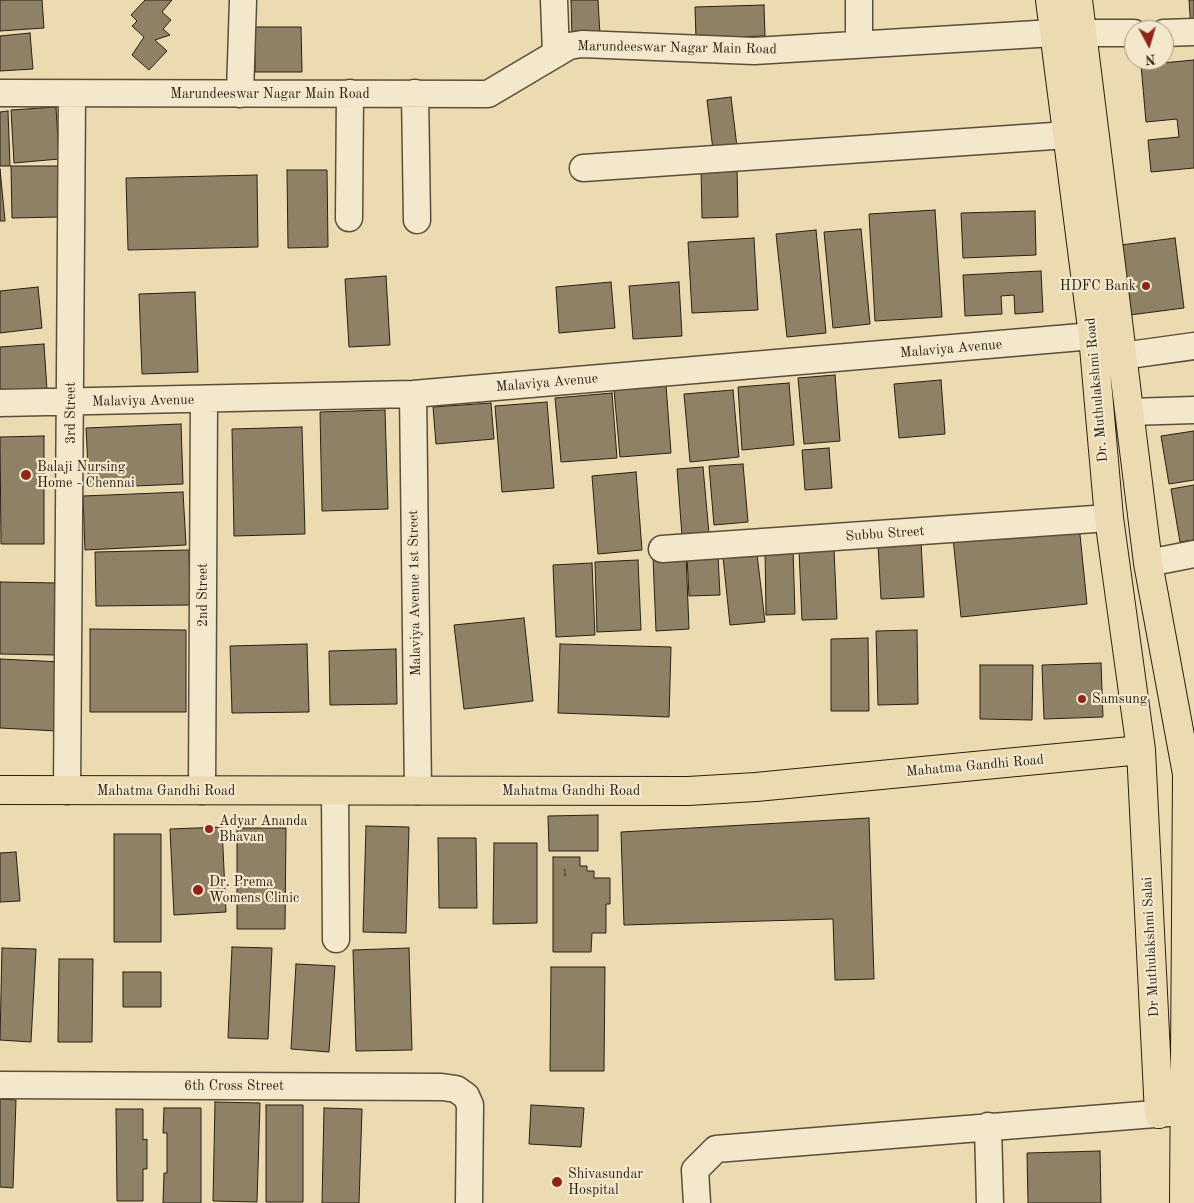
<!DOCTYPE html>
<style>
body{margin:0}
#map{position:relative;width:1194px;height:1203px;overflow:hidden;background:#ecdab0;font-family:"Old Standard TT",serif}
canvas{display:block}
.north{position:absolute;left:1124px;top:20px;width:50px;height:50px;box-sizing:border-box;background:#f3e7cc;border:1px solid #a39883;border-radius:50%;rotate:174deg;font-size:14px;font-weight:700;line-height:20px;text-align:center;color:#2a2115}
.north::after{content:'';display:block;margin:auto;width:18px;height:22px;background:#8f2418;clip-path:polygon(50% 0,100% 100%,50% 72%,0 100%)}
</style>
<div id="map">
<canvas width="1194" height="1203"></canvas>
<div class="north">N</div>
</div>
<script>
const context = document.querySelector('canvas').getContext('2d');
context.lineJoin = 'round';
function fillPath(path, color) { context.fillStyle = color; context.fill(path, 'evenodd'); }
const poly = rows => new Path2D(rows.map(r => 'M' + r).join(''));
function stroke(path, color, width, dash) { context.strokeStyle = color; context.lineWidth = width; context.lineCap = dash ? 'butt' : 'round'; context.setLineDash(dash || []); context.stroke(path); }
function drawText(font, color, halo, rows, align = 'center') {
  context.font = font + ' "Old Standard TT",serif'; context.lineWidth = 4.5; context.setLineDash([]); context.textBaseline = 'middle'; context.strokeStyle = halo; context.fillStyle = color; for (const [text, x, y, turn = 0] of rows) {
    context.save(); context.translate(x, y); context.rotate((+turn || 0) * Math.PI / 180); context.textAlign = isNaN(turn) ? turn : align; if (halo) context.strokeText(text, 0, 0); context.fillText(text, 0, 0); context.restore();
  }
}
const building = poly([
 [0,0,42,0,44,28,0,31,0,0],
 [145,0,172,0,162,12,171,20,163,29,170,35,155,40,167,51,149,70,132,55,144,37,132,26,137,21,131,15,145,0],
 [571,0,598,0,600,35,572,36,571,0],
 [1189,0,1194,0,1194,28,1191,29,1189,0],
 [764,5,765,36,696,38,695,7,764,5],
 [255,27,301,27,302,72,255,72,255,27],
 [30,33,33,69,0,71,0,36,30,33],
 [1194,60,1194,168,1151,172,1148,140,1179,137,1177,119,1146,122,1141,65,1194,60],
 [731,97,737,147,713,150,707,100,731,97],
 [56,107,59,159,14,163,11,110,56,107],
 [8,111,10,166,0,166,0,112,8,111],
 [11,166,59,166,60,217,12,218,11,166],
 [737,166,738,217,702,218,701,167,737,166],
 [0,169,5,221,0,221,0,169],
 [287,170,327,170,328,247,288,248,287,170],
 [257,175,258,247,128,250,126,178,257,175],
 [935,210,942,317,875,321,869,214,935,210],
 [1035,211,1036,255,963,258,961,213,1035,211],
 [861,229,870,324,833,328,824,232,861,229],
 [816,230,826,333,787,337,776,234,816,230],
 [754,238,758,310,692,313,688,242,754,238],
 [1175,238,1184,308,1130,315,1121,245,1175,238],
 [1041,271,1043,312,1015,314,1014,295,1001,296,1002,314,965,316,963,275,1041,271],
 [386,276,390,345,349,347,345,279,386,276],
 [611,282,615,328,559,333,556,287,611,282],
 [679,282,682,336,633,339,629,286,679,282],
 [38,287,42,328,0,333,0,291,38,287],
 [195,292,198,372,142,374,139,294,195,292],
 [44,344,47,390,0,394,0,347,44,344],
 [835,375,840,441,804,444,798,378,835,375],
 [941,380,945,434,899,438,894,384,941,380],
 [789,383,794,445,742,450,738,387,789,383],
 [666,385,671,453,620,457,614,390,666,385],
 [733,390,739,457,690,462,684,394,733,390],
 [612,393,617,458,561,462,555,398,612,393],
 [547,402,554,488,502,492,495,406,547,402],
 [491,403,494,439,436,444,433,407,491,403],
 [385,410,388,509,322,511,320,412,385,410],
 [181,424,183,484,89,488,86,428,181,424],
 [302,427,305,534,234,536,232,429,302,427],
 [1194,431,1194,480,1169,484,1161,436,1194,431],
 [44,436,44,544,1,544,0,437,44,436],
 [829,448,832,488,805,490,802,450,829,448],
 [743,464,748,522,714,525,709,466,743,464],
 [703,467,709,534,682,536,677,469,703,467],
 [636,472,642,550,598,554,592,476,636,472],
 [1194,485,1194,540,1180,542,1171,489,1194,485],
 [183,492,186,545,85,550,83,496,183,492],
 [1079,525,1087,604,961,617,953,538,1079,525],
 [921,542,924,597,881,599,878,545,921,542],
 [834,548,837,619,802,620,799,550,834,548],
 [793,549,795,614,766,615,765,550,793,549],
 [189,550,190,605,96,606,95,552,189,550],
 [757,554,765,622,730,625,723,557,757,554],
 [686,555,689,629,656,631,653,557,686,555],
 [718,555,720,595,689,596,687,556,718,555],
 [638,560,641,630,597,632,595,562,638,560],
 [592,563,595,635,556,637,553,565,592,563],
 [0,582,57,583,56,655,0,654,0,582],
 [524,618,533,701,464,709,454,625,524,618],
 [90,629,186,630,186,712,90,712,90,629],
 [917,630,918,704,878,705,876,631,917,630],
 [868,638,869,711,831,711,831,639,868,638],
 [307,644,309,712,232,713,230,646,307,644],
 [560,644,671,647,669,717,558,713,560,644],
 [396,649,397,704,330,705,329,651,396,649],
 [0,659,61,662,57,731,0,728,0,659],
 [1101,663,1103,717,1044,719,1042,665,1101,663],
 [980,665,1033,665,1032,720,980,719,980,665],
 [598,815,598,851,549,851,548,816,598,815],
 [869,818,874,979,835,980,833,919,624,925,621,832,869,818],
 [366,826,409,827,406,933,363,932,366,826],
 [222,827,226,912,174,915,170,829,222,827],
 [237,828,286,828,285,929,237,929,237,828],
 [114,834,161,834,161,942,114,942,114,834],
 [438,838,476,838,477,908,439,908,438,838],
 [494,843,537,843,537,923,493,924,494,843],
 [16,852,20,901,0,902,0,853,16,852],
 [553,857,580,857,580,866,587,866,587,871,594,871,594,878,610,878,610,904,606,904,606,933,592,933,591,952,553,952,553,857],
 [232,947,272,948,268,1039,228,1038,232,947],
 [2,948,36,949,31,1042,0,1040,2,948],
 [409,948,412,1050,356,1051,353,950,409,948],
 [59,959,93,959,92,1042,58,1042,59,959],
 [296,964,335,966,329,1052,291,1049,296,964],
 [551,967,605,967,604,1071,550,1071,551,967],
 [123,972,161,972,161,1007,123,1007,123,972],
 [0,1099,16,1100,13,1188,0,1187,0,1099],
 [215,1102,260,1103,257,1202,213,1201,215,1102],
 [266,1105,303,1105,303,1202,266,1202,266,1105],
 [531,1105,584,1108,581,1147,529,1144,531,1105],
 [164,1108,201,1108,201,1203,163,1203,164,1173,167,1173,167,1133,163,1133,164,1108],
 [324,1108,362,1109,359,1203,322,1203,324,1108],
 [116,1109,143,1109,143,1140,147,1139,147,1169,143,1169,143,1201,117,1201,116,1109],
 [1100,1151,1101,1203,1028,1203,1027,1153,1100,1151]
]);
const minor = poly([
 [554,0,556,54],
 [1082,33,1134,33],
 [1164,33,1194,32],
 [859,44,859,0],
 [0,93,488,94,569,46,582,44,754,51,1054,33],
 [415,93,417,220],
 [240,94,243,0],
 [583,168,1068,135],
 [349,218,350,93],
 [1122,356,1194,346],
 [413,394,418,791],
 [0,403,413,394,1093,336],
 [1129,412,1194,410],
 [662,549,1109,518],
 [1148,563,1194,554],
 [67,791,72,95],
 [202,791,204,399],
 [335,791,336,939],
 [0,1085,442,1087,456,1089,466,1096,470,1105,469,1203],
 [988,1126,990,1203],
 [697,1203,695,1170,716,1149,1180,1112]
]);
const major = poly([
 [1050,0,1093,336,1109,518,1141,750,1159,1114],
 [1078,0,1148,563,1187,774,1184,1203],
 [0,790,688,791,756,787,1141,750]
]);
const markers = [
 [1146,286,5,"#8f2418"],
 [26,475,6,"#8f2418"],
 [1082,699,5,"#8f2418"],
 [209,829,5,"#8f2418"],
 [198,890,6,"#8f2418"],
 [557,1182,6,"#8f2418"]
];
const numberNames = [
 ["1",565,873]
];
const streetNames = [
 ["Marundeeswar Nagar Main Road",677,48,1],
 ["Marundeeswar Nagar Main Road",270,94],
 ["Malaviya Avenue",951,349,-5],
 ["Malaviya Avenue",547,383,-5],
 ["Dr. Muthulakshmi Road",1097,390,-95],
 ["Malaviya Avenue",143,401,-1],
 ["3rd Street",71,413,-90],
 ["Subbu Street",885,534,-4],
 ["Malaviya Avenue 1st Street",415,593,-91],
 ["2nd Street",203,595,-90],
 ["Mahatma Gandhi Road",975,766,-5],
 ["Mahatma Gandhi Road",166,791],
 ["Mahatma Gandhi Road",571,791],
 ["Dr Muthulakshmi Salai",1151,947,-93],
 ["6th Cross Street",234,1086]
];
const poiNames = [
 ["HDFC Bank",1136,286,"right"],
 ["Balaji Nursing",37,467],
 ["Home - Chennai",37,483],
 ["Samsung",1092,699],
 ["Adyar Ananda",219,821],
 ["Bhavan",219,837],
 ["Dr. Prema",209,882],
 ["Womens Clinic",209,898],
 ["Shivasundar",568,1174],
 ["Hospital",568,1190]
];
fillPath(building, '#8f8166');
stroke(building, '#2a2115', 1);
stroke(minor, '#5a4f3c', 29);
stroke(major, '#2a2115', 30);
stroke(minor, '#f3e7cc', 26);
stroke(major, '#ecdab0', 28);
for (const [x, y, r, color] of markers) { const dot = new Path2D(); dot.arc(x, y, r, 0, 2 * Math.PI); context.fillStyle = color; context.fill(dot); stroke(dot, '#f3e7cc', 2); }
drawText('11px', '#433929', null, numberNames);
drawText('14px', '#2a2115', '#f3e7cc', streetNames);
drawText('14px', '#2a2115', '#f3e7cc', poiNames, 'left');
</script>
